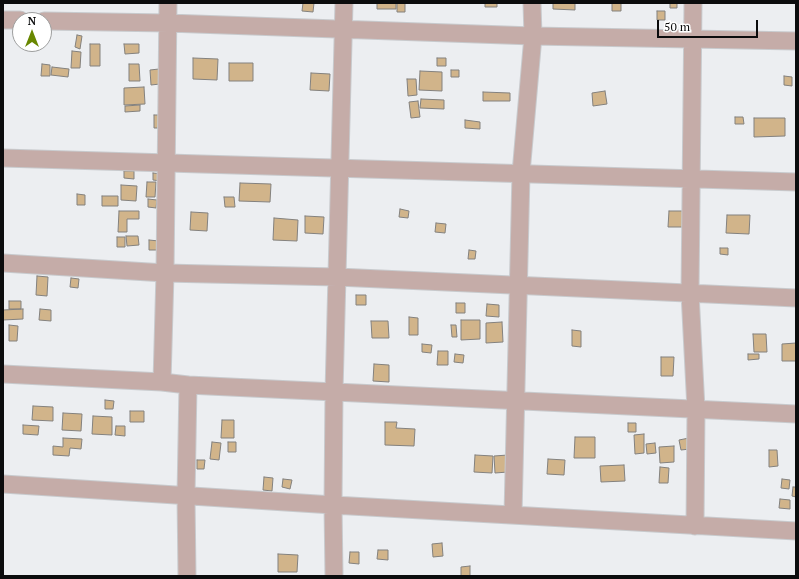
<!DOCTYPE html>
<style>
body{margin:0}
#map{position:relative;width:799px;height:579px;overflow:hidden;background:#eceef1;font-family:"PT Serif",serif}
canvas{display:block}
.frame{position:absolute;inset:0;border:4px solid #0b0c0d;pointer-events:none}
.north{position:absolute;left:12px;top:12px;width:40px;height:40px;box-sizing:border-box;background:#fff;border:1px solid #9d9e9e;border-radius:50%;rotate:0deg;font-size:11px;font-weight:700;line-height:16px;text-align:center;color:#0b0c0d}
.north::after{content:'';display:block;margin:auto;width:14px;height:18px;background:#688700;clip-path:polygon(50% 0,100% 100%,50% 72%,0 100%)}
.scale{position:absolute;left:657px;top:20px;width:101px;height:18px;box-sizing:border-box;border:2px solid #0b0c0d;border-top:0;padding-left:5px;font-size:12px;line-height:14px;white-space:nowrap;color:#0b0c0d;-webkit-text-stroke:3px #fff;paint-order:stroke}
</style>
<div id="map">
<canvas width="799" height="579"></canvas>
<div class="frame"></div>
<div class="north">N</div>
<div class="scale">50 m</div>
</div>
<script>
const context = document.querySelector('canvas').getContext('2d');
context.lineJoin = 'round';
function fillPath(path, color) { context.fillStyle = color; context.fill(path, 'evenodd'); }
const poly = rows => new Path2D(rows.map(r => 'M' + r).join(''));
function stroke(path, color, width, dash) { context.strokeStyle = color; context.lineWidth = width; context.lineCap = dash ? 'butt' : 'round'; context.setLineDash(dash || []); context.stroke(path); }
const building = poly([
 [303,3,314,3,313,12,302,11,303,3],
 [377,3,396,3,396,9,377,9,377,3],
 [397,3,405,3,405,12,397,12,397,3],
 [485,3,497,3,497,7,485,7,485,3],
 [553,3,575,3,575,10,553,9,553,3],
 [612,3,621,3,621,11,612,11,612,3],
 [670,3,677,3,677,8,670,8,670,3],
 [657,11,665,11,665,20,657,20,657,11],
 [77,35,82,36,80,49,75,47,77,35],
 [90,44,100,44,100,66,90,66,90,44],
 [124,44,139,44,139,53,125,54,124,44],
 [72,51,81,52,80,68,71,68,72,51],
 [193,58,218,59,217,80,193,79,193,58],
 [437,58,446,58,446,66,437,66,437,58],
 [229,63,253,63,253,81,229,81,229,63],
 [42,64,50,65,50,76,41,76,42,64],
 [129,64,139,64,140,81,129,81,129,64],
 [52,67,69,69,68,77,51,75,52,67],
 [159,69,160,84,151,85,150,70,159,69],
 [451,70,459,70,459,77,451,77,451,70],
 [420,71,442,72,442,91,419,90,420,71],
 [311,73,330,74,329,91,310,90,311,73],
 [784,76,792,77,792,86,784,85,784,76],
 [407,79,416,79,417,95,408,96,407,79],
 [144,87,145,104,124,105,124,88,144,87],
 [605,91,607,104,593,106,592,93,605,91],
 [483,92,510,93,510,101,483,101,483,92],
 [421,99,444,100,444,109,420,108,421,99],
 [418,101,420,117,411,118,409,102,418,101],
 [140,105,140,111,125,112,125,106,140,105],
 [154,115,163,115,162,128,154,128,154,115],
 [735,117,743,117,744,124,735,124,735,117],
 [754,118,785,118,785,136,754,137,754,118],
 [465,120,480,122,480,129,465,128,465,120],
 [124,171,134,171,134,179,124,178,124,171],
 [153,173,162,174,161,181,153,180,153,173],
 [147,182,156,182,155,197,146,197,147,182],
 [240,183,271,184,270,202,239,201,240,183],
 [121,185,137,186,136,201,121,200,121,185],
 [77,194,85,195,85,205,77,205,77,194],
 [102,196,118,196,118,206,102,206,102,196],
 [224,197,234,197,235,207,225,207,224,197],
 [148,199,157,200,156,208,148,207,148,199],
 [400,209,409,211,408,218,399,217,400,209],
 [119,211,139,211,139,219,127,219,127,232,118,232,119,211],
 [669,211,684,211,683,227,668,227,669,211],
 [191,212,208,213,207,231,190,230,191,212],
 [727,215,750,215,749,234,726,233,727,215],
 [305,216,324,217,323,234,305,233,305,216],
 [274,218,298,220,297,241,273,240,274,218],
 [436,223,446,224,445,233,435,232,436,223],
 [126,236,138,236,139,245,127,246,126,236],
 [117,237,125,237,125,247,117,247,117,237],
 [149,240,159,241,159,250,149,250,149,240],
 [720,248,728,248,728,255,720,254,720,248],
 [469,250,476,251,475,259,468,259,469,250],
 [37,276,48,277,47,296,36,295,37,276],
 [71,278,79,279,78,288,70,287,71,278],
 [356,295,366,295,366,305,356,305,356,295],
 [9,301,21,301,21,309,9,309,9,301],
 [456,303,465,303,465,313,456,313,456,303],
 [487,304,499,305,499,317,486,316,487,304],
 [23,309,23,319,3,320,3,310,23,309],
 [40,309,51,310,51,321,39,320,40,309],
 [409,317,418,318,418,335,409,335,409,317],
 [461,320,480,320,480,339,461,340,461,320],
 [371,321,388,321,389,338,372,338,371,321],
 [502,322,503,342,486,343,486,323,502,322],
 [9,325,18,326,17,341,9,341,9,325],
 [451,325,456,325,457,337,452,337,451,325],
 [572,330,581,331,581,347,572,346,572,330],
 [753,334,766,334,767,352,754,352,753,334],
 [796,343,796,361,782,361,782,344,796,343],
 [422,344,432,345,431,353,422,352,422,344],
 [438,351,448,351,448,365,437,365,438,351],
 [455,354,464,355,463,363,454,362,455,354],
 [748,354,759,354,759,359,748,360,748,354],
 [661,357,674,357,673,376,661,376,661,357],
 [374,364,389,365,389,382,373,381,374,364],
 [105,400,114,401,113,409,105,409,105,400],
 [33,406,53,407,53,421,32,420,33,406],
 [130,411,144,411,144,422,130,422,130,411],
 [63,413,82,414,81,431,62,430,63,413],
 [93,416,112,417,112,435,92,434,93,416],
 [222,420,234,420,234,438,221,438,222,420],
 [385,422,397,422,396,428,415,429,414,446,385,445,385,422],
 [628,423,636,423,636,432,628,432,628,423],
 [23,425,39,426,38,435,23,434,23,425],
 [116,426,125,426,125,436,115,435,116,426],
 [644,434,644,453,635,454,634,435,644,434],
 [575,437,595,437,595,458,574,458,575,437],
 [63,438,82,439,81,449,70,448,69,456,53,455,53,446,63,447,63,438],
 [689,438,690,449,681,450,679,440,689,438],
 [212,442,221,443,219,460,210,459,212,442],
 [228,442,236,442,236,452,228,452,228,442],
 [655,443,656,453,647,454,646,444,655,443],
 [674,446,674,462,660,463,659,447,674,446],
 [769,450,777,450,778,466,769,467,769,450],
 [475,455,493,456,492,473,474,472,475,455],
 [508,455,508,472,495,473,494,456,508,455],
 [548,459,565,460,564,475,547,474,548,459],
 [197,460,205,460,204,469,197,469,197,460],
 [624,465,625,481,601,482,600,466,624,465],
 [660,467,669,468,668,483,659,483,660,467],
 [264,477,273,478,272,491,263,490,264,477],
 [283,479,292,480,290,489,282,487,283,479],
 [782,479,790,480,789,489,781,488,782,479],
 [793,487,796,487,796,497,792,496,793,487],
 [780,499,790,500,790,509,779,508,780,499],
 [442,543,443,556,433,557,432,544,442,543],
 [378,550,388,550,388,560,377,559,378,550],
 [350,552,359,552,359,564,349,563,350,552],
 [278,554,298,555,297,572,278,572,278,554],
 [470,566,470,576,461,576,461,567,470,566]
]);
const minor = poly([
 [693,3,690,293,696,409,695,526],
 [3,20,20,20],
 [44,21,168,23,533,36,796,41],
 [3,158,796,182],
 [3,263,165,273,337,277,796,298],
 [3,374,162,382,188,385],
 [162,382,165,273,168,3],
 [3,484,333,505,796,531],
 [513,515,521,173,533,36,532,3],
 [187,576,186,496,188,385,796,414],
 [334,576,333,505,334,392,344,3]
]);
fillPath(building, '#d1b48a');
stroke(building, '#83817e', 1);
stroke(minor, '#c8cacd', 19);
stroke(minor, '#c5aca8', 17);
</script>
